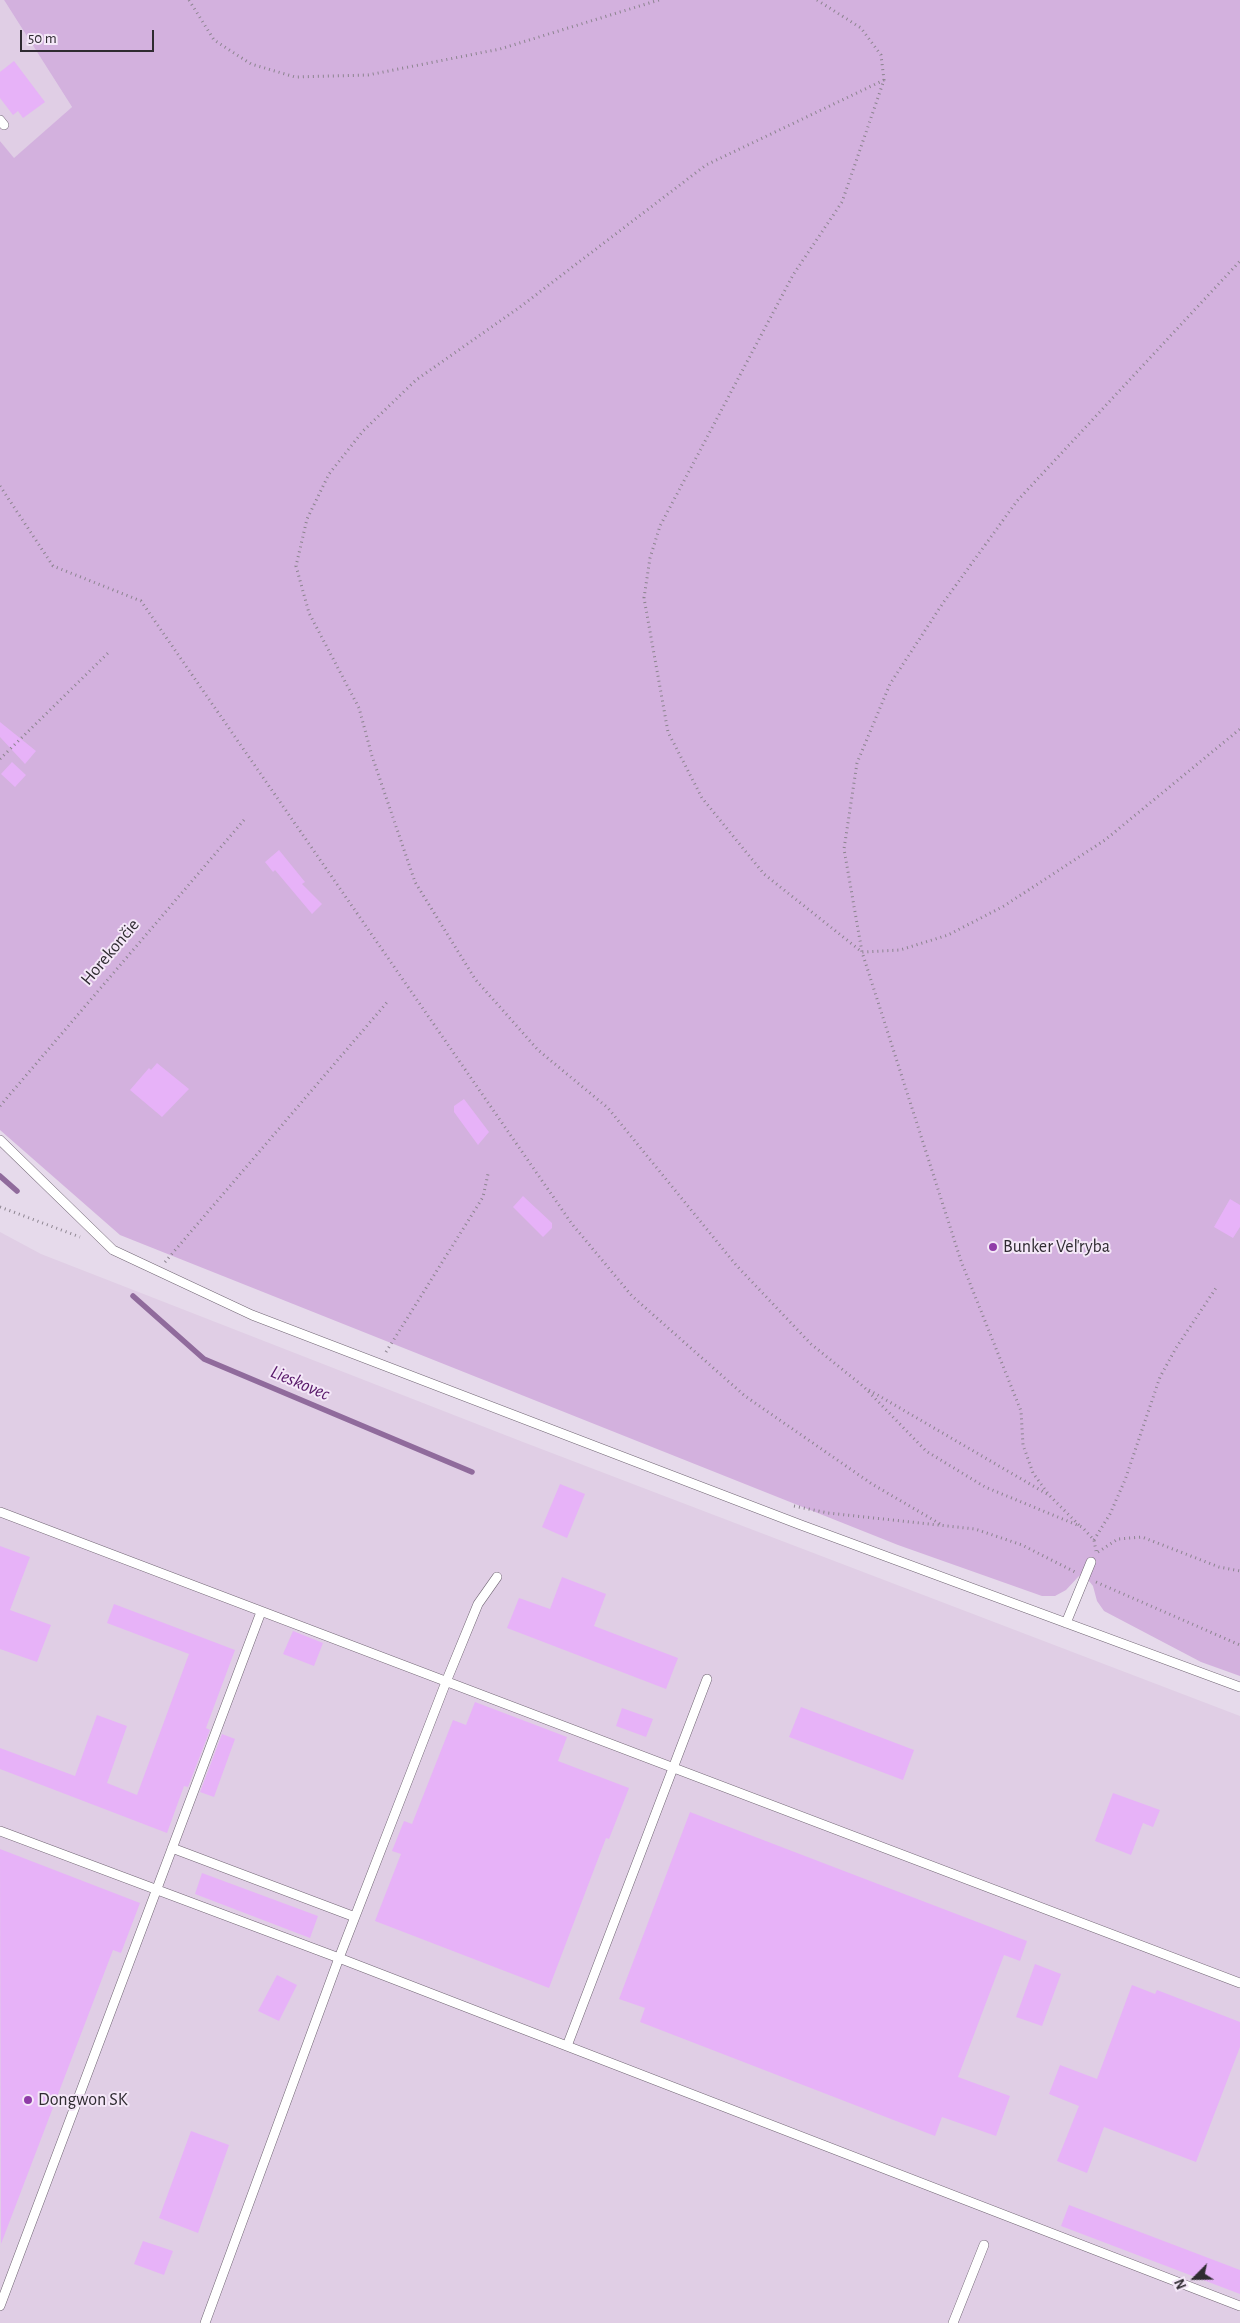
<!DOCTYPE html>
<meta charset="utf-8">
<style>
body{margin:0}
#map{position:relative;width:1240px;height:2323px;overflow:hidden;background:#e6daeb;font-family:"Alegreya Sans",sans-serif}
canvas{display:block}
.north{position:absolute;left:1170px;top:2253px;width:50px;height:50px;-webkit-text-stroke:4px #f4e7f8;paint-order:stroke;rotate:247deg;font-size:14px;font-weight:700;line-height:20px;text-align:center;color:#2f2b31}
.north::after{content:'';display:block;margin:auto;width:18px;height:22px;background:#2f2b31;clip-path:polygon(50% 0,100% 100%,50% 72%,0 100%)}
.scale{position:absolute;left:20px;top:30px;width:134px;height:22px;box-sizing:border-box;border:2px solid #2f2b31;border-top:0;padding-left:6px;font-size:15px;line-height:18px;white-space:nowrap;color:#2f2b31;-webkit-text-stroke:4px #f4e7f8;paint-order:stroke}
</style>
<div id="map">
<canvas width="1240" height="2323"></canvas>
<div class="north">N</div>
<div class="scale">50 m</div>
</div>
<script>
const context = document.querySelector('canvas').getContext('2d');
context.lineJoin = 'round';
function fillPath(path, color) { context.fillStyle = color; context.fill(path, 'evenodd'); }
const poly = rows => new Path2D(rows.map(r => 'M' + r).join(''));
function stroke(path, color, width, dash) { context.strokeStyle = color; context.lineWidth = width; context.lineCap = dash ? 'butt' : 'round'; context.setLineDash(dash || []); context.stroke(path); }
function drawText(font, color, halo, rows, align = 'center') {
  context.font = font + ' "Alegreya Sans",sans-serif'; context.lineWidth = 4; context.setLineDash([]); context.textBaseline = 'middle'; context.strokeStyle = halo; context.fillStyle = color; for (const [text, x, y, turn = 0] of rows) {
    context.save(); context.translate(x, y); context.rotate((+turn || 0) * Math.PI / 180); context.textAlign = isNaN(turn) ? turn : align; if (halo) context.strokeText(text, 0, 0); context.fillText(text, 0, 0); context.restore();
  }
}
const built = poly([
 [0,0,4,0,72,107,14,159,0,141],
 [0,1232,41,1254,523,1442,1240,1716,1240,2323,0,2323]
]);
const green = poly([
 [4,0,1240,0,1240,1676,1201,1662,1104,1611,1097,1601,1093,1586,1089,1581,1079,1576,1066,1590,1055,1596,1042,1596,898,1545,120,1235,0,1130,0,141,14,158,72,107]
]);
const stream = poly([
 [0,1176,17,1191],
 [133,1296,204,1359,472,1472]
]);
const building = poly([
 [14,61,45,102,23,118,18,111,13,115,0,98,0,72],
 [0,722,36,751,25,764,0,737],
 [12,762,26,775,15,787,1,774],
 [279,850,305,882,302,884,322,904,312,914,275,870,273,872,265,862],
 [157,1063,189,1089,162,1117,130,1090,149,1068,151,1070],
 [464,1099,489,1132,478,1145,454,1112,454,1106],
 [523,1196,552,1223,552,1228,543,1237,513,1207],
 [1230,1199,1240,1205,1240,1227,1233,1238,1214,1227],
 [560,1484,585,1494,567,1538,542,1527],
 [0,1546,30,1557,10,1610,51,1625,37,1662,0,1649],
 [562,1577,606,1594,594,1626,678,1658,666,1689,507,1628,519,1598,550,1609],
 [114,1604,235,1650,206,1728,210,1730,188,1787,184,1786,167,1833,0,1769,0,1748,75,1776,97,1715,127,1726,107,1783,137,1795,189,1654,107,1623],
 [293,1631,323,1643,314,1666,283,1654],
 [475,1702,567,1737,558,1761,629,1788,609,1839,606,1838,549,1988,375,1921,401,1854,392,1851,404,1821,412,1824,453,1720,466,1725],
 [801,1707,914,1750,903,1780,789,1737],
 [622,1708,653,1719,646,1737,616,1726],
 [222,1734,235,1739,214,1797,200,1792],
 [1113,1793,1160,1810,1153,1827,1143,1823,1131,1855,1095,1841],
 [690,1812,1027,1941,1020,1961,1004,1955,958,2077,1010,2096,996,2136,942,2117,935,2136,640,2022,645,2008,619,1999],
 [0,1849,140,1903,121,1953,113,1950,1,2244],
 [202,1873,318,1916,310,1938,195,1894],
 [1035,1964,1061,1974,1042,2026,1016,2017],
 [277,1975,297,1985,279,2021,258,2011],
 [1132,1985,1155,1994,1157,1990,1240,2022,1240,2047,1196,2162,1104,2127,1087,2173,1057,2161,1079,2106,1049,2094,1060,2065,1097,2079],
 [191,2131,229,2145,198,2233,159,2218],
 [1069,2205,1240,2270,1240,2294,1061,2226],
 [143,2241,173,2251,164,2275,134,2264]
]);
const path = poly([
 [189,0,214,40,251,64,295,77,368,75,500,49,659,0],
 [817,0,861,28,881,55,884,80,842,202,793,275,660,526,650,558,644,598,668,732,702,798,764,874,862,952,900,950,948,935,1004,906,1105,840,1240,729],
 [884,80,706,165,520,307,416,380,363,431,329,474,307,519,296,566,309,613,359,708,372,756,415,882,475,979,538,1050,608,1108,736,1265,811,1344,864,1387,926,1451,985,1487,1082,1527,1094,1540,1096,1551],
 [0,486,53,566,141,601,572,1224,632,1296,745,1396,872,1484,942,1525],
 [0,759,110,651],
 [0,1106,244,820],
 [0,1207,80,1237],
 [165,1262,389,1000],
 [386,1352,483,1197,488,1174],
 [869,1390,1047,1494],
 [794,1506,828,1513,975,1529,1022,1545,1075,1572],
 [1079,1525,1049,1495,1033,1473,1023,1445,1021,1411,961,1261,862,952,844,849,857,763,890,684,943,603,1017,501,1240,261],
 [1094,1540,1110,1514,1125,1480,1160,1377,1176,1348,1216,1288],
 [1098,1552,1118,1539,1142,1537,1219,1567,1240,1571],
 [1096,1582,1240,1645]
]);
const service = poly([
 [0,120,4,125],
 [0,1140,113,1250,252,1315,801,1525,1240,1687],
 [0,1512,1240,1983],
 [1066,1623,1091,1562],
 [0,1831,339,1958,1240,2306],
 [172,1848,355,1917],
 [567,2046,707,1679],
 [0,2306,261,1612],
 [205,2323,339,1958,446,1682,478,1604,497,1577],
 [953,2323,984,2245]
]);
const markers = [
 [993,1247,5,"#903ba8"],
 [28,2100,5,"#903ba8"]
];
const streetNames = [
 ["Horekončie",110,952,-50]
];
const poiNames = [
 ["Bunker Veľryba",1003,1247],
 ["Dongwon SK",38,2100]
];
const waterNames = [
 ["Lieskovec",300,1383,23]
];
fillPath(built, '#e0cee5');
fillPath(green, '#d3b1de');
stroke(stream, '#906b9c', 5.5);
fillPath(building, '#e7b2f8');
stroke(service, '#716674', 10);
stroke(path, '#8c848f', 3, [1, 4]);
stroke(service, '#fff', 9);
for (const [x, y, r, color] of markers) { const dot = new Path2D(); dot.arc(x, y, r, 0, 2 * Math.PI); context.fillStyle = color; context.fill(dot); stroke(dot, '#f4e7f8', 2); }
drawText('18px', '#2f2b31', '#f4e7f8', streetNames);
drawText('18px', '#2f2b31', '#f4e7f8', poiNames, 'left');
drawText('italic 19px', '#561668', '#f4e7f8', waterNames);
</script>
